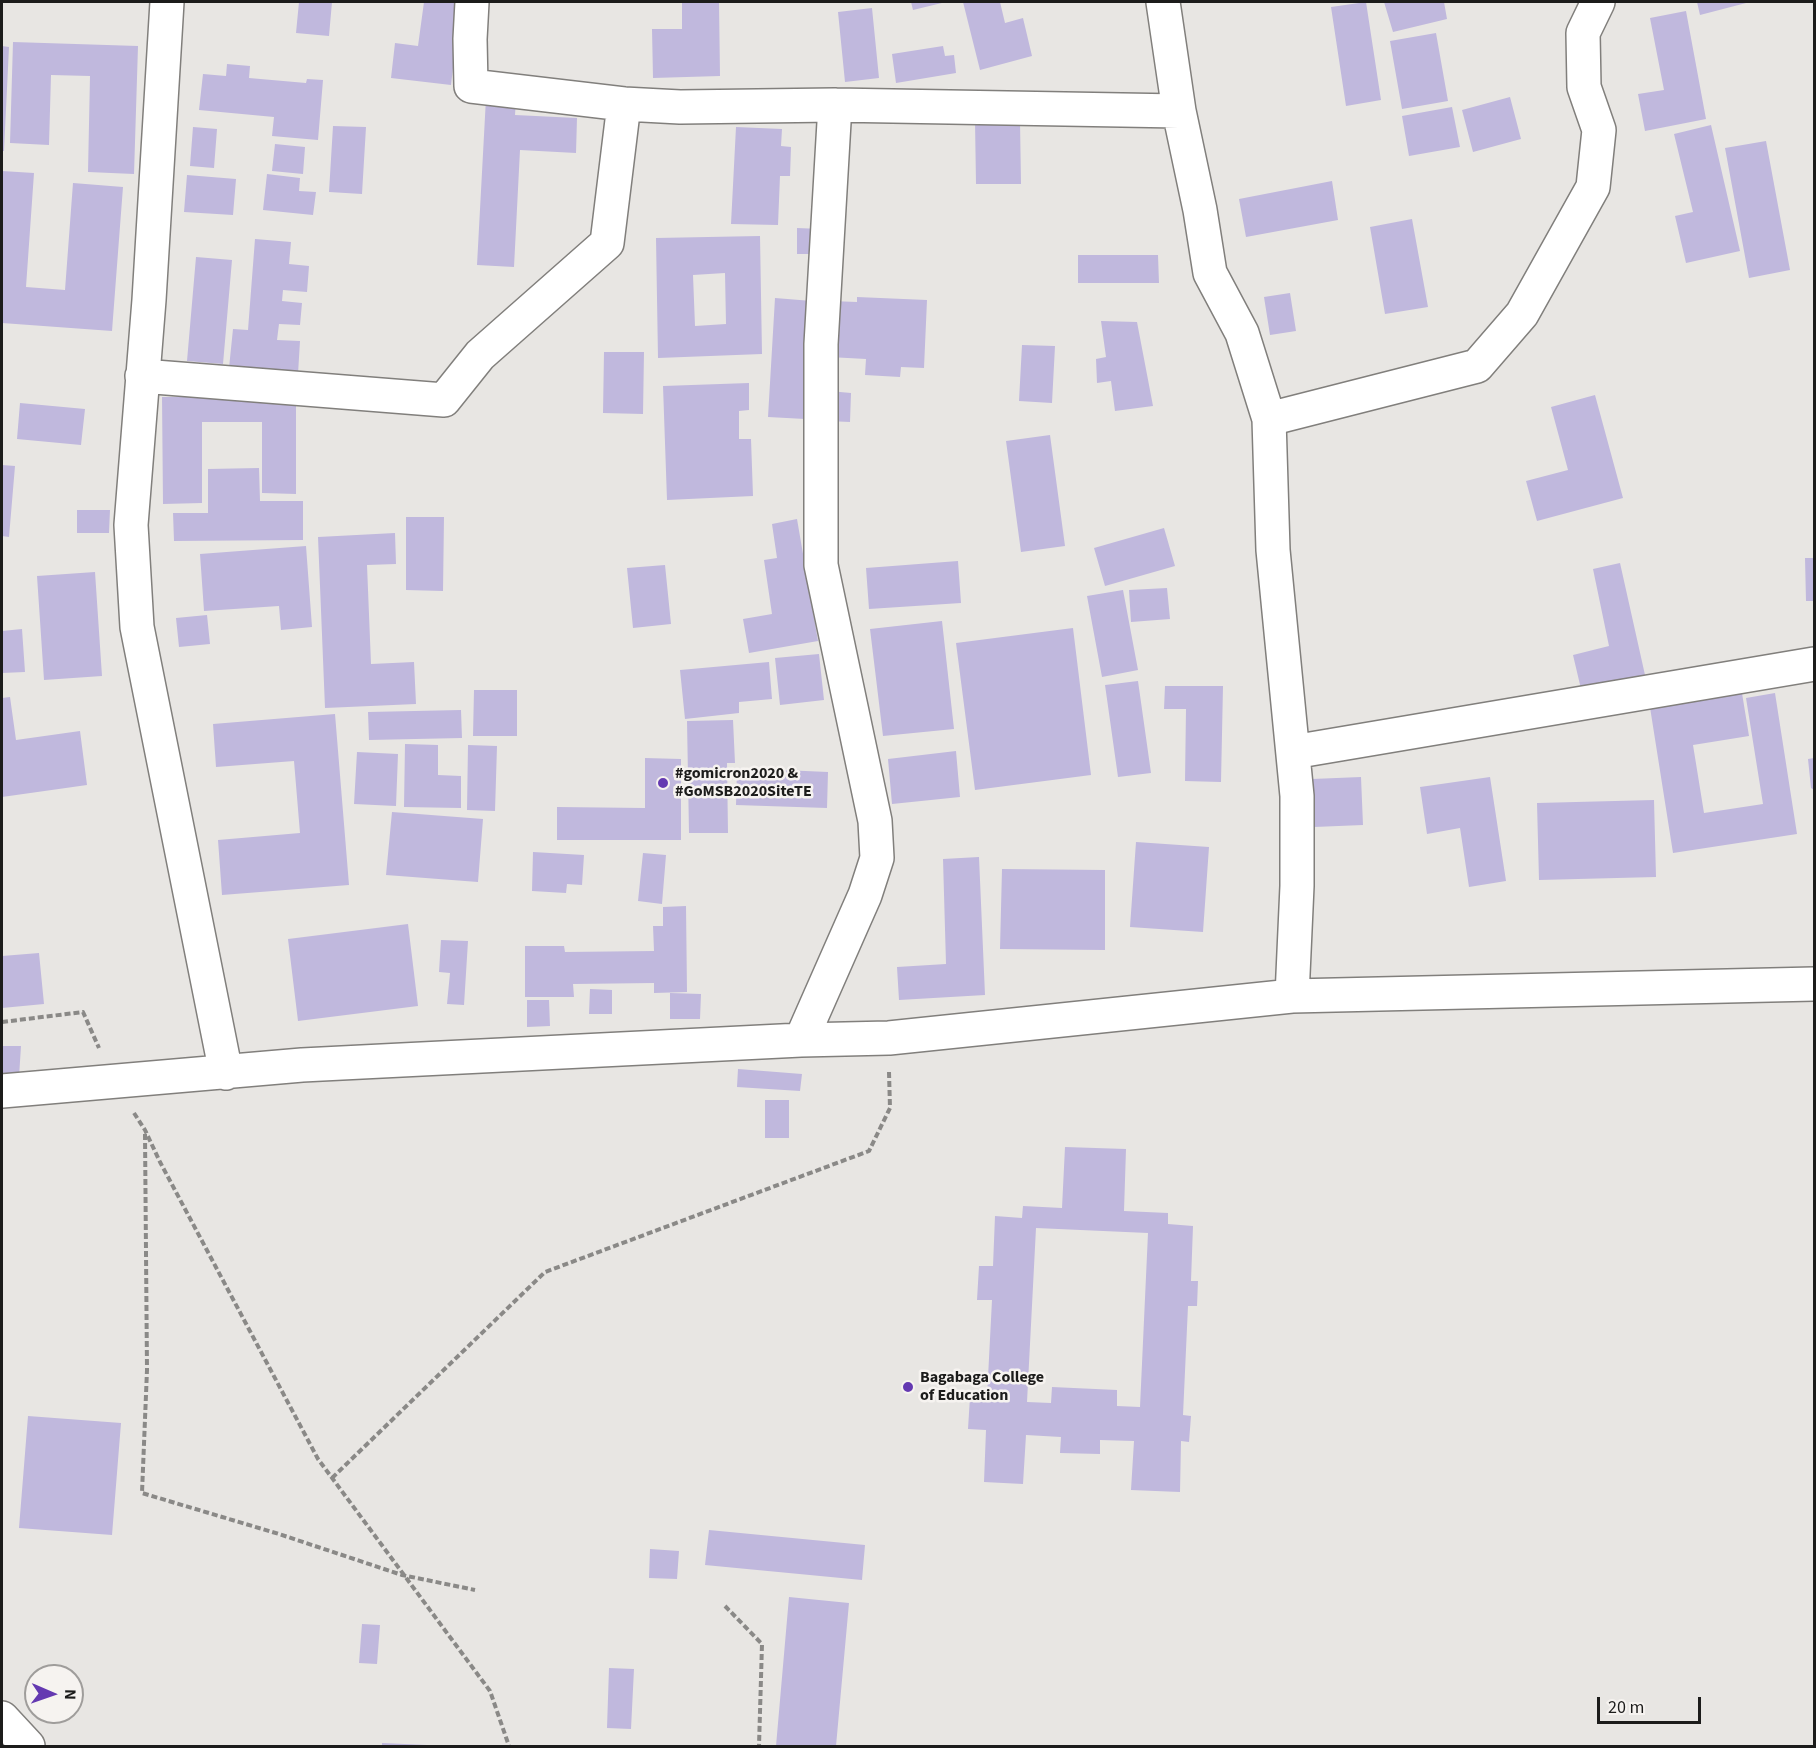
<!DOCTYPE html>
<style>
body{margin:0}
#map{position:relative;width:1816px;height:1748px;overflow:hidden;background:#e8e6e3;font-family:"Source Sans 3",sans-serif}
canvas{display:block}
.frame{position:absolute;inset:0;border:3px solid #1c1c1b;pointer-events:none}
.north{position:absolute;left:24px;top:1664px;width:60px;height:60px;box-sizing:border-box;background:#f6f3f0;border:2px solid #9f9d9b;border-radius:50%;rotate:92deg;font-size:16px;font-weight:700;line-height:24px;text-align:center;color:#1c1c1b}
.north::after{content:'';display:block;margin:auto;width:21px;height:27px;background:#6439b1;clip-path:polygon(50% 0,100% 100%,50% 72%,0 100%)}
.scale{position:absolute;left:1597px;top:1697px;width:104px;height:27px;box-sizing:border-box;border:3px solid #1c1c1b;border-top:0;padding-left:8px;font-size:18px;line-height:21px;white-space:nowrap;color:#1c1c1b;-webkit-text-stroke:4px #f6f3f0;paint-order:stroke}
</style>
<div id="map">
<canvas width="1816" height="1748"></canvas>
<div class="frame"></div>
<div class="north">N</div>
<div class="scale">20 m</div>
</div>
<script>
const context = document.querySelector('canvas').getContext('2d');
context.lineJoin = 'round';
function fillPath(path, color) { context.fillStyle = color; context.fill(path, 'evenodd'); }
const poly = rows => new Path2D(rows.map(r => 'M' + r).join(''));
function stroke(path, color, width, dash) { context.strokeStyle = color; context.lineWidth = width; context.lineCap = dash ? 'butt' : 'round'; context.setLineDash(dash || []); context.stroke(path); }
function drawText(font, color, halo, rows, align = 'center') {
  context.font = font + ' "Source Sans 3",sans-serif'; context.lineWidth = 5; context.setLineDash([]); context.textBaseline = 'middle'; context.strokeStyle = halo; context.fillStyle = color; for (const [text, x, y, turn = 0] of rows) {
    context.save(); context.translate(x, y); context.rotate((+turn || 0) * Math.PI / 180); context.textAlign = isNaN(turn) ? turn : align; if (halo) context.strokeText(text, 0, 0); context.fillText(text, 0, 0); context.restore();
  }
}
const building = poly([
 [299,2,332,2,329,36,296,33],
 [424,2,461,2,451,85,391,78,395,43,418,46],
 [682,2,719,2,720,76,653,78,652,29,682,29],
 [911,2,946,2,913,10],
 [963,2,1000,2,1005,23,1023,18,1032,56,980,70],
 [1366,2,1381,100,1346,106,1331,7],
 [1384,2,1444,2,1447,19,1393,32],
 [1697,2,1750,2,1700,15],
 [872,8,879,78,845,82,838,12],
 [1686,11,1706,119,1645,131,1638,94,1664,90,1650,18],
 [1436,33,1448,101,1402,109,1390,41],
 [13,42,138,46,134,174,88,172,90,76,51,75,49,145,10,143],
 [2,46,9,47,4,151,2,151],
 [943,46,945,56,954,55,956,73,896,83,892,54],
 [227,64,250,66,249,78,306,83,307,79,323,80,318,140,272,136,274,117,199,110,203,74,226,76],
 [1510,97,1521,139,1473,152,1462,110],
 [486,98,516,99,515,115,577,118,576,153,520,150,514,267,477,265],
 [1452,107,1460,147,1409,156,1402,116],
 [975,121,1020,121,1021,184,976,184],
 [1711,125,1740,251,1686,263,1675,216,1693,212,1674,134],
 [333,126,366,127,362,194,329,192],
 [193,127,217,129,214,168,190,166],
 [736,127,782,129,781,146,791,147,790,176,780,176,778,225,731,224],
 [1766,141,1790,270,1749,278,1725,148],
 [275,144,305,147,303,174,272,171],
 [2,171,34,173,26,287,65,290,73,183,123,187,112,331,2,323],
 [267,174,300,178,299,191,316,192,313,215,263,210],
 [187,175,236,179,233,215,184,212],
 [1332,181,1338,220,1246,237,1239,199],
 [1412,219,1428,307,1385,314,1370,227],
 [797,228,821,229,821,254,797,254],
 [760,236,762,354,658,358,656,238],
 [725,273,726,324,695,326,693,275],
 [255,239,291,242,289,264,309,266,307,292,283,290,282,301,302,303,300,325,279,324,277,340,300,341,298,374,229,368,233,329,248,330],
 [1078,255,1158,255,1159,283,1078,283],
 [196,257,232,260,223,364,187,361],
 [1290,293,1296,331,1270,335,1264,297],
 [857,297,927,300,924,368,901,367,900,377,865,375,866,359,829,357,831,301,857,302],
 [775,298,812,301,805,419,768,417],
 [1101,321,1137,322,1153,406,1115,411,1111,381,1097,383,1096,359,1106,357],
 [1022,345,1055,346,1052,403,1019,401],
 [604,352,644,352,643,414,603,413],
 [749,383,749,410,739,411,739,439,751,439,753,496,667,500,663,386],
 [829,391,851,393,850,422,827,421],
 [1595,395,1623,498,1537,521,1526,481,1568,470,1551,407],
 [296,396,296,494,262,493,262,422,202,422,202,503,163,504,162,397],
 [20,403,85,409,81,445,17,439],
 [1050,435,1065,546,1021,552,1006,441],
 [2,465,15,466,9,537,2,536],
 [259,468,260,501,303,501,303,540,174,541,173,513,208,513,208,469],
 [77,510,110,510,109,533,77,533],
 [406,517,444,517,443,591,406,590],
 [797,519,818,641,749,653,743,619,772,614,764,560,777,558,772,524],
 [1164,528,1175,566,1105,586,1094,548],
 [395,533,396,564,367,565,371,664,414,662,416,704,325,708,318,537],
 [306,546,312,627,281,630,279,606,204,611,200,554],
 [1805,558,1814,558,1814,601,1806,601],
 [958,561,961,603,869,609,866,568],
 [1620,563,1645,675,1581,689,1573,655,1609,646,1593,569],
 [665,565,671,624,633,628,627,568],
 [95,572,102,676,44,680,37,576],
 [1167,588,1170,619,1131,622,1129,590],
 [1123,590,1138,670,1102,677,1087,596],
 [207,615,210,644,179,647,176,618],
 [942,621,954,729,883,736,870,629],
 [1073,628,1091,775,975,790,956,643],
 [22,629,25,672,2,673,2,631],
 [819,654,824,700,780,705,775,658],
 [769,662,772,699,739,702,739,713,685,719,680,670],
 [1138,681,1151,773,1118,777,1105,685],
 [1165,686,1223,686,1221,782,1185,781,1186,709,1164,709],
 [1741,687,1749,736,1693,745,1704,813,1763,804,1746,698,1775,693,1797,834,1673,853,1649,701],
 [474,690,517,690,517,736,473,736],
 [10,697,16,740,80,731,87,785,2,797,2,698],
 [461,710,462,738,369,740,368,712],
 [335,714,349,885,222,895,218,840,300,833,294,761,216,767,213,724],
 [733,720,735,763,727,763,728,833,689,833,687,721],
 [405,744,438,745,438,775,461,776,461,808,404,807],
 [468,745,497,746,495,811,467,810],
 [956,751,960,797,892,804,888,759],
 [357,752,398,754,396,806,354,804],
 [645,758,681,759,681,840,557,840,557,807,645,808],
 [1814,758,1814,790,1811,788,1808,759],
 [737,768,828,772,827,808,736,805],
 [1361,777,1363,825,1314,827,1312,779],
 [1490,777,1506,881,1469,887,1460,828,1427,834,1420,787],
 [1654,800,1656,877,1539,880,1537,803],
 [392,812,483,819,478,882,386,875],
 [1136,842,1209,847,1203,932,1130,927],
 [533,852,584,855,582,885,567,884,566,893,532,891],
 [643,853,666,855,662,904,638,901],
 [979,857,985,995,899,1000,897,967,946,964,943,859],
 [1002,869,1105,870,1105,950,1000,949],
 [686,906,687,992,654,993,654,983,573,984,574,997,525,997,525,946,564,946,565,952,654,951,653,926,663,926,663,907],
 [408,924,418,1006,298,1021,288,939],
 [441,940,468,941,464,1005,447,1004,450,973,439,972],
 [39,953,44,1004,2,1008,2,956],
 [590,989,612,990,612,1014,589,1014],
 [670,993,701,994,700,1019,670,1019],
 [527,1000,549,1000,550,1026,527,1027],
 [3,1046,21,1046,19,1077,2,1076],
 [738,1069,802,1074,800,1091,737,1087],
 [765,1100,789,1100,789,1138,765,1138],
 [1065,1147,1126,1149,1124,1211,1168,1213,1168,1224,1193,1226,1191,1281,1198,1281,1197,1306,1188,1306,1183,1415,1191,1416,1189,1442,1181,1441,1180,1492,1131,1490,1134,1441,1100,1440,1100,1454,1060,1453,1061,1437,1026,1435,1023,1484,984,1482,986,1430,968,1429,970,1397,987,1397,992,1300,977,1300,979,1266,993,1266,995,1216,1022,1218,1023,1206,1062,1208],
 [1036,1228,1148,1233,1140,1407,1117,1406,1117,1390,1052,1387,1051,1403,1027,1402],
 [28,1416,121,1423,112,1535,19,1528],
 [709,1530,865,1545,862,1580,705,1565],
 [650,1549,679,1551,677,1579,649,1578],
 [789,1597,849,1603,836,1746,776,1746],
 [362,1624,380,1625,377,1664,359,1663],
 [609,1668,634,1669,631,1729,607,1728],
 [382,1743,427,1745,427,1746,382,1746]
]);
const path = poly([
 [2,1022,83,1012,99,1048],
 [134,1113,145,1130,160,1162,318,1459,490,1691,509,1746],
 [145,1134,147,1370,142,1493,279,1534,402,1575,475,1590],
 [332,1478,545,1272,869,1151,890,1108,889,1072],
 [725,1606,762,1644,759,1746]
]);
const minor = poly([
 [167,2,149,300,131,525,137,627,226,1073],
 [472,2,470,39,471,86,624,104,680,107,835,105,1179,111],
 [142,376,444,400,480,355,607,243,624,104],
 [1269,419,1477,366,1522,314,1593,187,1599,130,1584,87,1583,33,1598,2],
 [1293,752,1814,664],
 [1292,996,1814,984],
 [801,1040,865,895,877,858,875,821,821,565,821,344,835,105],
 [2,1091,302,1065,801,1040,889,1038,1292,996,1297,886,1297,796,1273,550,1269,419,1242,333,1210,273,1200,210,1179,111,1163,2],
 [2,1718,28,1746]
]);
const markers = [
 [663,783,6,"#6439b1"],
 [908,1387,6,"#6439b1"]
];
const poiNames = [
 ["#gomicron2020 &",675,774],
 ["#GoMSB2020SiteTE",675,792],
 ["Bagabaga College",920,1378],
 ["of Education",920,1396]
];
fillPath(building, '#c0b8dd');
stroke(minor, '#817f7c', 36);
stroke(path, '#8a8987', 4, [6, 3]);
stroke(minor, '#fff', 33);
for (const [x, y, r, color] of markers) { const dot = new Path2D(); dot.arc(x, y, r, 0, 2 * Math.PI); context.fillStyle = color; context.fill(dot); stroke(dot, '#f6f3f0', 2); }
drawText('bold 16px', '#1c1c1b', '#f6f3f0', poiNames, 'left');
</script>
